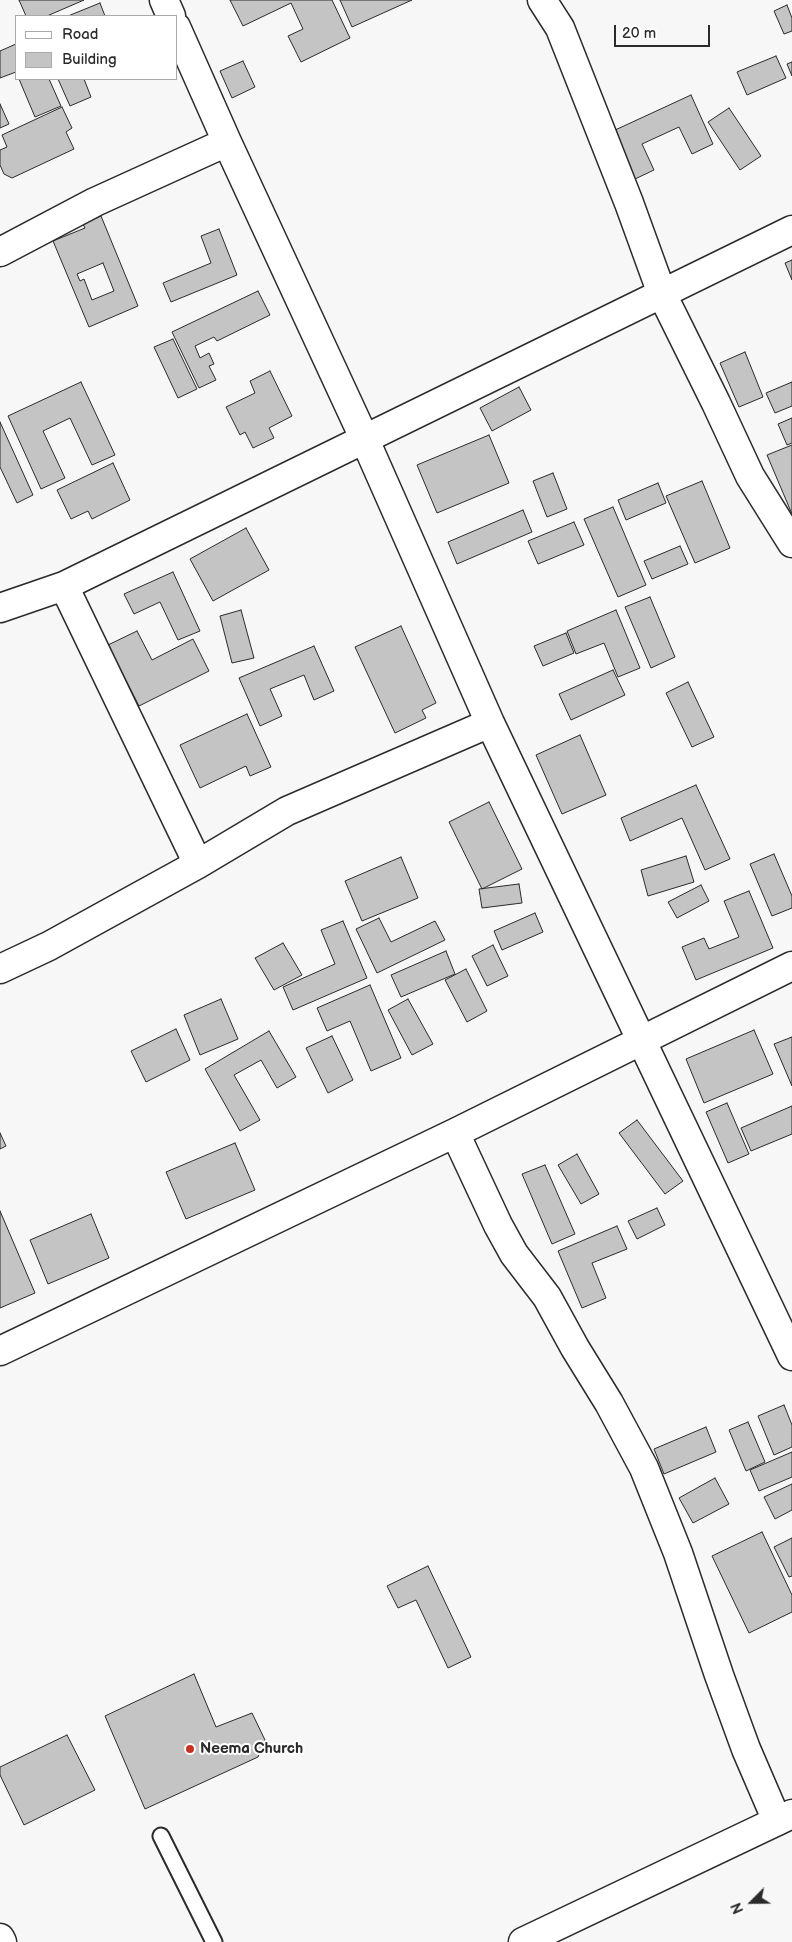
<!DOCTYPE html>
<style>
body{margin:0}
#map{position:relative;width:792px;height:1942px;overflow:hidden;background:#f7f7f7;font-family:"Balsamiq Sans",sans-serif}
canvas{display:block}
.legend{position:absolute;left:15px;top:15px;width:162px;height:65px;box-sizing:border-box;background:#fff;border:1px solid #aaa;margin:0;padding:6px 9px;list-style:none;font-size:15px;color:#2b2b2b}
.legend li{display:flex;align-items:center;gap:10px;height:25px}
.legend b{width:25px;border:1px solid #aaa}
.north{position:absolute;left:727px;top:1877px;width:50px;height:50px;-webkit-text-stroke:4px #fff;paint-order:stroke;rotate:247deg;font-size:14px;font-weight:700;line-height:20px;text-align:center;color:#2b2b2b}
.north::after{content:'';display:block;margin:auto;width:18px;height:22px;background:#2b2b2b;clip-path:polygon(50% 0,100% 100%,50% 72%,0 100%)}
.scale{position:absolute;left:614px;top:25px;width:96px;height:22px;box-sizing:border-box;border:2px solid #2b2b2b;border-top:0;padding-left:6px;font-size:15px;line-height:18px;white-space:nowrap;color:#2b2b2b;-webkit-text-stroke:4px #fff;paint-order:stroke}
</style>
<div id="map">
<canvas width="792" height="1942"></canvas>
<ul class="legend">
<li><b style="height:6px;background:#fff"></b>Road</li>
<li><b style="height:14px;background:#c4c4c4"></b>Building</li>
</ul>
<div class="north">N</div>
<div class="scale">20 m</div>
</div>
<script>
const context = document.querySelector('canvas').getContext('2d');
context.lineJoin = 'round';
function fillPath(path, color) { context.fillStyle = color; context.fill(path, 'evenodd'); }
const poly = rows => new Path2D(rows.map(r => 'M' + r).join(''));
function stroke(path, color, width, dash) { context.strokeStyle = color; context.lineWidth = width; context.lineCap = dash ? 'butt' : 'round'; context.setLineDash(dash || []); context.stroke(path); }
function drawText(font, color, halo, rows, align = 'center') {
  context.font = font + ' "Balsamiq Sans",sans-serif'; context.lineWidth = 4; context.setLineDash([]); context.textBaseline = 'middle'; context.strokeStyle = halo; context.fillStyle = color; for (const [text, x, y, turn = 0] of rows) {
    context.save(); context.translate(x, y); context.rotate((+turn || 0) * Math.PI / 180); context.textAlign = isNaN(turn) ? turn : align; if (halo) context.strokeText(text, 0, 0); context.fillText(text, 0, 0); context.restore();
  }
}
const building = poly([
 [19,0,84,0,47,16,26,16,19,0],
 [230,0,332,0,350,38,301,62,288,36,303,29,291,3,243,26,230,0],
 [340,0,412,0,352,27,340,0],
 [100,3,105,16,68,16,100,3],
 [787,5,792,18,792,31,784,34,774,11,787,5],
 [16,44,16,72,0,78,0,51,16,44],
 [776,56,786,78,747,95,737,72,776,56],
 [243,61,255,87,232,98,220,71,243,61],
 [792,62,792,76,787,64,792,62],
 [19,79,49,79,61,106,35,117,19,79],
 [58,79,84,79,91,97,70,106,58,79],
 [691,95,713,144,692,154,679,127,642,144,654,170,635,179,613,131,691,95],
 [0,104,9,124,0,128,0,104],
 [62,107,72,128,66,132,74,149,12,178,4,174,0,165,0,150,7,147,2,135,62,107],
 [729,108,761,156,740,170,708,122,729,108],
 [101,216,138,306,89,327,53,241,85,228,83,224,101,216],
 [103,263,114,291,92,300,84,279,80,281,77,274,103,263],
 [219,229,237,275,171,302,163,283,211,263,201,236,219,229],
 [792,260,792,280,785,263,792,260],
 [258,291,270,315,217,341,214,337,195,346,200,358,209,353,214,364,209,366,216,380,199,388,172,332,258,291],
 [173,339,197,389,178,398,154,347,173,339],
 [745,352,763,397,739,407,720,363,745,352],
 [270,371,292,416,269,428,274,438,253,448,245,432,240,435,226,407,255,393,250,381,270,371],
 [81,382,115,455,92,465,70,418,43,431,65,478,41,489,8,416,81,382],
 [792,382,792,406,775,413,766,393,792,382],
 [519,387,531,410,492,431,480,408,519,387],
 [792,418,792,443,787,445,778,424,792,418],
 [0,422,33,495,17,503,0,467,0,422],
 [489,435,509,483,437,513,417,465,489,435],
 [792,445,792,514,767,455,792,445],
 [113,463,130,500,92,519,88,511,71,519,57,490,113,463],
 [553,473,567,509,547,517,533,481,553,473],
 [702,481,730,548,695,563,666,496,702,481],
 [658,483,666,503,626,520,618,500,658,483],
 [613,507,646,585,618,597,584,519,613,507],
 [523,510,532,532,457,564,448,542,523,510],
 [574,522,584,545,538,564,528,541,574,522],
 [246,528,269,570,213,601,190,559,246,528],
 [680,546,688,564,652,579,644,561,680,546],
 [173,572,200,631,178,640,160,602,134,614,124,594,173,572],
 [650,597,675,657,651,668,625,607,650,597],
 [241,610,254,658,232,663,220,616,241,610],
 [616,610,640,668,618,677,604,643,576,654,567,631,616,610],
 [401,626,436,703,422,710,426,718,395,733,355,647,401,626],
 [137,631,152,660,193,639,209,671,139,706,108,645,137,631],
 [566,633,574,653,543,666,534,646,566,633],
 [314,646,334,691,314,700,304,675,270,689,282,716,260,726,239,678,314,646],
 [613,670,625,695,571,720,559,694,613,670],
 [688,682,714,737,692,747,666,693,688,682],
 [247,714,271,767,250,776,246,766,200,788,180,745,247,714],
 [580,735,606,795,562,814,536,755,580,735],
 [696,785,730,859,705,870,682,818,630,841,621,818,696,785],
 [489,802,522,869,482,889,449,822,489,802],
 [774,854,792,896,792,908,772,916,750,864,774,854],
 [686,856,694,882,648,896,641,870,686,856],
 [401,857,418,898,362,921,345,881,401,857],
 [519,884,522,903,482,908,479,889,519,884],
 [701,885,709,901,677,918,668,902,701,885],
 [749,891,773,948,696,980,682,947,704,938,709,949,739,937,724,901,749,891],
 [535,913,543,932,502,950,494,931,535,913],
 [379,918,391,942,435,921,445,940,377,973,356,929,379,918],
 [343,921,367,978,293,1010,283,987,335,964,321,930,343,921],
 [283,943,302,975,274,990,255,958,283,943],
 [493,945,508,976,487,986,472,956,493,945],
 [446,951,455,974,401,997,391,975,446,951],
 [466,969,487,1011,467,1022,445,980,466,969],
 [370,985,401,1058,371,1071,350,1021,327,1031,317,1008,370,985],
 [221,999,238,1039,200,1055,184,1015,221,999],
 [408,999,433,1044,412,1055,388,1010,408,999],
 [176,1029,190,1060,146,1082,131,1051,176,1029],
 [754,1030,773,1074,704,1103,686,1059,754,1030],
 [269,1031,296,1077,277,1088,261,1060,234,1075,260,1120,240,1131,205,1069,269,1031],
 [332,1036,353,1080,328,1093,306,1048,332,1036],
 [792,1037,792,1086,774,1044,792,1037],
 [727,1103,749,1154,728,1163,706,1112,727,1103],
 [792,1106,792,1134,751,1151,741,1128,792,1106],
 [637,1120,683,1181,665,1194,619,1133,637,1120],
 [0,1133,6,1146,0,1149,0,1133],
 [235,1143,255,1190,186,1219,166,1172,235,1143],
 [577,1154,599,1194,581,1204,558,1165,577,1154],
 [545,1165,575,1234,552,1244,522,1174,545,1165],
 [657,1208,665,1225,637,1239,628,1221,657,1208],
 [0,1211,35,1293,0,1308,0,1211],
 [91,1214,109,1258,48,1284,30,1240,91,1214],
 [617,1226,627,1249,592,1263,606,1298,582,1308,558,1251,617,1226],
 [784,1405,792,1425,792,1447,774,1455,758,1416,784,1405],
 [748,1422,765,1462,746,1471,729,1430,748,1422],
 [706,1427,716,1452,664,1474,654,1449,706,1427],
 [792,1452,792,1477,759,1491,750,1470,792,1452],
 [715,1478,729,1504,693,1523,679,1498,715,1478],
 [792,1484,792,1510,775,1519,764,1497,792,1484],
 [762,1532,792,1595,792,1612,749,1633,712,1556,762,1532],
 [792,1538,792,1576,789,1577,774,1547,792,1538],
 [428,1566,471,1657,448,1668,416,1600,398,1608,387,1586,428,1566],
 [194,1674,216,1727,252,1713,265,1740,258,1757,145,1809,105,1716,194,1674],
 [67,1735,95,1790,24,1825,0,1775,0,1767,67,1735]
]);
const service = poly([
 [161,1836,214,1942]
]);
const minor = poly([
 [164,0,171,16],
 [542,0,560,28,629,203,662,294,716,403,750,476,792,543],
 [176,27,227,142,365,440,490,723,792,1356],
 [0,252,95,202,227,142],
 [64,586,198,864],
 [0,608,64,586,792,230],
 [0,969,49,946,198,864,287,811,490,723],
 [455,1133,498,1225,514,1254,547,1297,575,1348,609,1403,644,1468,678,1553,719,1675,746,1749,777,1821],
 [0,1351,455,1133,792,966],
 [0,1938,2,1942]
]);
const tertiary = poly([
 [523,1942,792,1814]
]);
const markers = [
 [190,1749,5,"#c8321e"]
];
const poiNames = [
 ["Neema Church",200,1749]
];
fillPath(building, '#c4c4c4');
stroke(building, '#2b2b2b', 1);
stroke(service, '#2b2b2b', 19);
stroke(minor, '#2b2b2b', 31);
stroke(tertiary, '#2b2b2b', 31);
stroke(service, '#fff', 15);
stroke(minor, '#fff', 28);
stroke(tertiary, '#fff', 28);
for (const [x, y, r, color] of markers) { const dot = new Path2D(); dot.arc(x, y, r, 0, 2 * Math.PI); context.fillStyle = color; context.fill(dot); stroke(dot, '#fff', 2); }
drawText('bold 15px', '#2b2b2b', '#fff', poiNames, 'left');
</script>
